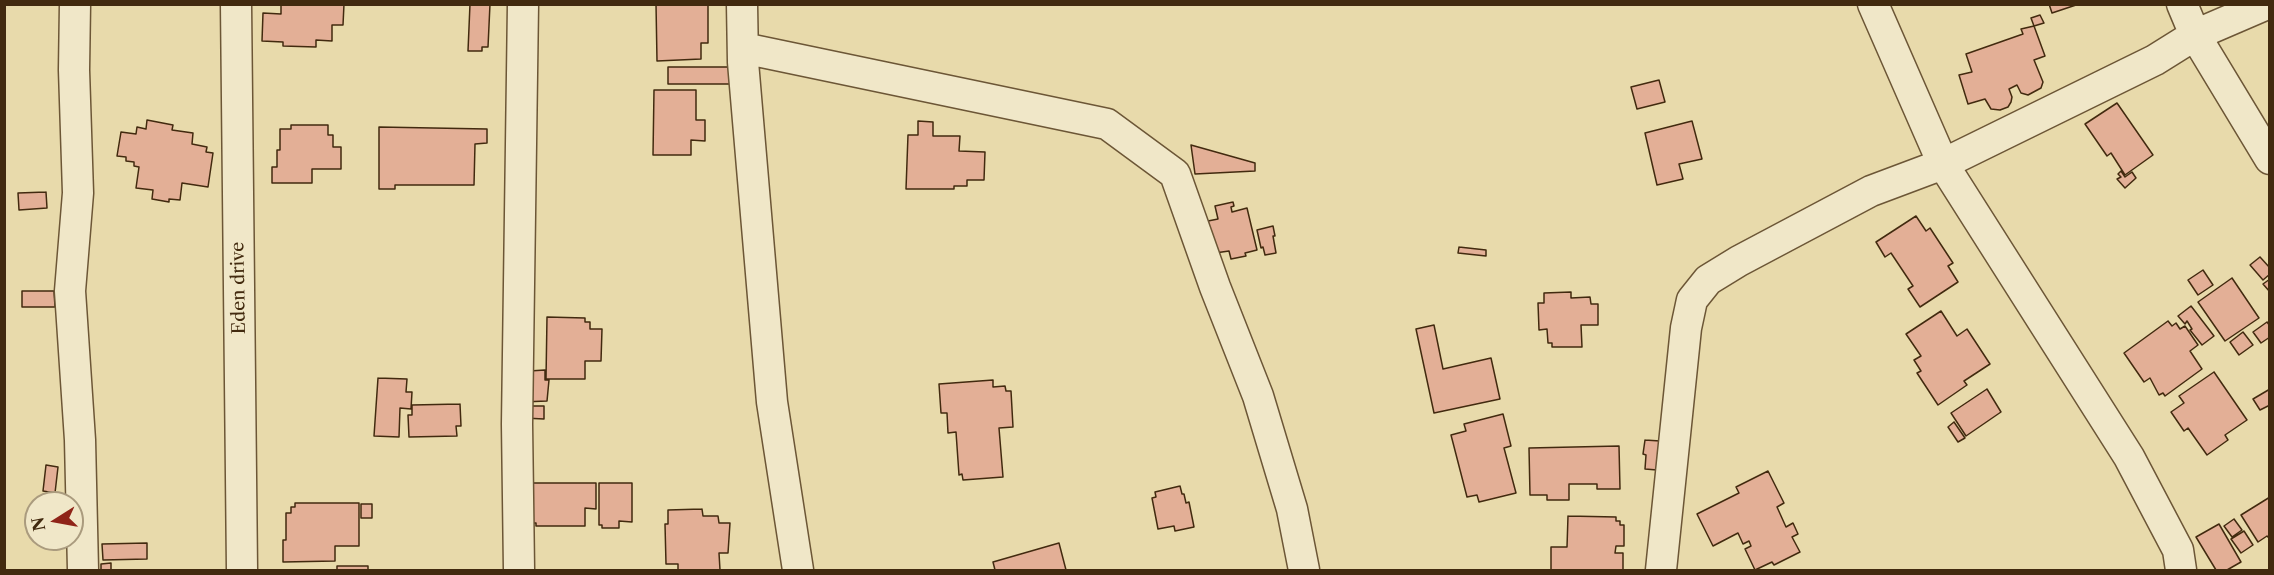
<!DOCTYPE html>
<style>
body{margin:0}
#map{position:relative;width:2274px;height:575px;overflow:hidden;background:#e8daab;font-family:"Libre Caslon Text",serif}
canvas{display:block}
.frame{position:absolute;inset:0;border:6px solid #422a0f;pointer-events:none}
.north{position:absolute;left:24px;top:491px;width:60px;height:60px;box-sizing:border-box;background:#f0e7c8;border:2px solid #aa9b7e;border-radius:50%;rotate:259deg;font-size:16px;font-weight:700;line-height:24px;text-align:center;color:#422a0f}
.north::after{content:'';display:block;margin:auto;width:21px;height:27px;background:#8f2418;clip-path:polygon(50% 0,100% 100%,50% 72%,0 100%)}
</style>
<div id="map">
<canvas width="2274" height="575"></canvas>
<div class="frame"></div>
<div class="north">N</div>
</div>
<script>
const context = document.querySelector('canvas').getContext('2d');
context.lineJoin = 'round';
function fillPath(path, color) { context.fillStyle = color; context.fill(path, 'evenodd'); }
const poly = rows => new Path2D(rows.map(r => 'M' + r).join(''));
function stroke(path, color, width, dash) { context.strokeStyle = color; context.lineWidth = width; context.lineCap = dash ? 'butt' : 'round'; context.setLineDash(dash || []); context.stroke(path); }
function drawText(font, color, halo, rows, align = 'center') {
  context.font = font + ' "Libre Caslon Text",serif'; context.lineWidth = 5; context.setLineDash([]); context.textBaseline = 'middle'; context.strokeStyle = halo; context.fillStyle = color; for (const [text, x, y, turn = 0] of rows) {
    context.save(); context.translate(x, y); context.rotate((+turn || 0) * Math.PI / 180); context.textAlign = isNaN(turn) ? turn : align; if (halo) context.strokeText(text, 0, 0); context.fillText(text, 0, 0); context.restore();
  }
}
const building = poly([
 [281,4,344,4,343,25,332,25,332,41,316,40,316,47,283,46,283,42,262,41,263,13,281,14,281,4],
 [470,4,490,4,488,47,482,47,482,51,468,51,470,4],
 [656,4,708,4,708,43,701,43,701,59,657,61,656,4],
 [2049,4,2079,4,2052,13,2049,4],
 [2040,15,2044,23,2034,26,2031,18,2040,15],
 [2034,26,2045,56,2034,60,2043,82,2041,88,2028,95,2021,93,2017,85,2009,89,2012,97,2011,102,2008,107,2000,110,1991,109,1985,99,1968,104,1959,75,1972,72,1966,54,2023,34,2021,29,2034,26],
 [668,67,732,67,732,84,668,84,668,67],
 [1659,80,1665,102,1637,109,1631,87,1659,80],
 [654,90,696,90,696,120,705,120,705,141,691,140,691,155,653,155,654,90],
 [2117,103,2153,155,2125,175,2111,153,2107,156,2085,124,2117,103],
 [147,120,173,125,172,130,193,133,192,144,207,147,206,152,213,153,208,187,182,183,180,200,169,199,169,202,152,199,153,190,136,188,139,167,134,166,134,162,126,161,126,157,117,156,121,132,136,134,137,127,146,129,147,120],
 [918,121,933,122,933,136,960,136,959,151,985,152,984,180,967,180,967,186,954,186,954,189,906,189,908,135,918,135,918,121],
 [1692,121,1702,159,1679,164,1683,179,1657,185,1645,133,1692,121],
 [291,125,328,125,328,135,333,135,333,147,341,147,341,169,312,169,312,183,272,183,272,167,277,167,277,150,280,150,280,129,291,129,291,125],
 [379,127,487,129,487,143,475,144,474,185,395,185,395,189,379,189,379,127],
 [1191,145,1255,163,1255,171,1195,174,1191,145],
 [2121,171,2125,177,2132,172,2136,178,2125,188,2117,179,2121,177,2118,174,2121,171],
 [46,192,47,208,19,210,18,193,46,192],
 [1233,202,1234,206,1231,207,1232,212,1247,208,1257,250,1245,253,1246,256,1231,259,1229,251,1215,253,1208,221,1218,219,1215,206,1233,202],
 [1916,216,1926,231,1930,228,1953,263,1948,266,1958,282,1920,307,1908,289,1913,286,1891,253,1885,257,1876,242,1916,216],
 [1273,226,1275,236,1273,236,1276,253,1265,255,1263,247,1261,248,1257,230,1273,226],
 [1459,247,1486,250,1486,256,1458,253,1459,247],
 [2260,257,2270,268,2270,274,2263,280,2250,265,2260,257],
 [2203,270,2213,285,2198,295,2188,280,2203,270],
 [2232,278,2259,318,2225,341,2198,302,2232,278],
 [2270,279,2270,292,2263,284,2270,279],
 [22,291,54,291,55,307,22,307,22,291],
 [1571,292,1571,298,1590,297,1591,304,1598,304,1598,325,1581,325,1582,347,1552,347,1552,343,1548,343,1547,329,1539,330,1538,303,1544,303,1544,293,1571,292],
 [2191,306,2214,336,2202,345,2190,330,2192,329,2187,321,2185,324,2178,316,2191,306],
 [1941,311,1957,336,1967,329,1990,364,1964,381,1967,385,1938,405,1917,373,1921,371,1914,360,1921,356,1906,334,1941,311],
 [547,317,585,318,585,322,590,322,590,329,602,329,601,361,585,361,585,379,546,379,547,317],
 [2168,321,2172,326,2176,323,2180,329,2185,326,2198,345,2190,351,2202,369,2165,396,2163,393,2159,395,2150,378,2144,382,2124,353,2168,321],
 [2267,322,2270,326,2270,337,2261,343,2253,332,2267,322],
 [1434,325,1443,369,1491,358,1500,399,1434,413,1416,329,1434,325],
 [2243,332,2253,345,2239,355,2230,342,2243,332],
 [545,370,545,380,549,380,547,401,522,402,529,371,545,370],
 [2214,372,2247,420,2225,435,2228,440,2207,455,2188,428,2184,431,2171,412,2184,403,2179,396,2214,372],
 [378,378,407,379,406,392,412,392,411,409,400,408,399,437,374,436,378,378],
 [993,380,993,387,1005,386,1006,391,1011,391,1013,427,999,428,1003,477,963,480,962,474,959,475,956,432,948,433,947,413,941,413,939,384,993,380],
 [1987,389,2001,412,1966,436,1951,413,1987,389],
 [2270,389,2270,405,2260,410,2253,399,2270,389],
 [460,404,461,426,456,426,457,436,409,437,408,415,412,415,412,405,460,404],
 [524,406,544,406,544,419,524,418,524,406],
 [1503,414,1511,446,1504,448,1516,493,1479,502,1477,495,1467,497,1451,435,1466,431,1464,424,1503,414],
 [1954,422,1965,438,1958,442,1948,427,1954,422],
 [1645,440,1660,441,1657,470,1645,469,1646,455,1643,454,1645,440],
 [1619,446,1620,489,1597,489,1597,484,1569,484,1569,500,1547,500,1547,495,1530,495,1529,448,1619,446],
 [46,465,58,467,55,493,43,491,46,465],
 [1768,471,1784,503,1777,507,1786,527,1793,523,1798,534,1792,537,1800,552,1774,565,1772,562,1755,570,1745,549,1751,546,1749,541,1743,544,1738,533,1713,546,1697,514,1739,493,1736,487,1768,471],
 [531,483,596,483,596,509,585,508,585,526,536,526,536,523,531,523,531,483],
 [599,483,632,483,632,522,619,521,619,528,602,528,602,525,599,525,599,483],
 [1180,486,1182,494,1184,494,1186,503,1189,502,1194,527,1175,531,1174,526,1158,529,1152,498,1156,497,1155,492,1180,486],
 [2270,497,2270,539,2267,536,2258,542,2241,515,2270,497],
 [295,503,359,503,359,546,335,546,335,561,283,562,283,540,286,540,286,513,291,513,291,507,295,507,295,503],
 [361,504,372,504,372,518,361,518,361,504],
 [702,509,703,516,718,516,719,523,730,523,728,553,719,553,720,570,678,570,678,564,666,564,665,524,668,524,668,510,702,509],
 [1568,516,1616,517,1616,521,1620,521,1620,525,1624,525,1624,546,1616,546,1615,553,1623,553,1623,570,1551,570,1551,547,1567,547,1568,516],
 [2234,519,2242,530,2232,537,2224,526,2234,519],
 [2219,524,2241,562,2227,570,2216,570,2196,537,2219,524],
 [2244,531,2253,545,2241,553,2231,539,2244,531],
 [147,543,147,559,103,560,102,544,147,543],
 [1059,543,1066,570,995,570,993,562,1059,543],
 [111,563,111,570,101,570,101,564,111,563],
 [337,566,368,566,368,570,337,570,337,566]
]);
const minor = poly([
 [75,4,74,70,78,193,70,291,80,440,83,570],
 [236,4,242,570],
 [742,4,743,62,772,402,798,570],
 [1873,4,1943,164,2129,457,2178,550,2181,570],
 [2182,4,2195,35,2270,159],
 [743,48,1107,124,1175,174,1215,287,1258,396,1292,509,1304,570],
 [519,570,517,424,523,4],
 [1661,570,1686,328,1692,300,1708,280,1739,261,1871,191,1943,164,2155,60,2195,35,2267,4]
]);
const streetNames = [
 ["Eden drive",239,288,-91]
];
fillPath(building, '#e3af96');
stroke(building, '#422a0f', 1.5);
stroke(minor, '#6c5636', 33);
stroke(minor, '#f0e7c8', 30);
drawText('18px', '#422a0f', '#f0e7c8', streetNames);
</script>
